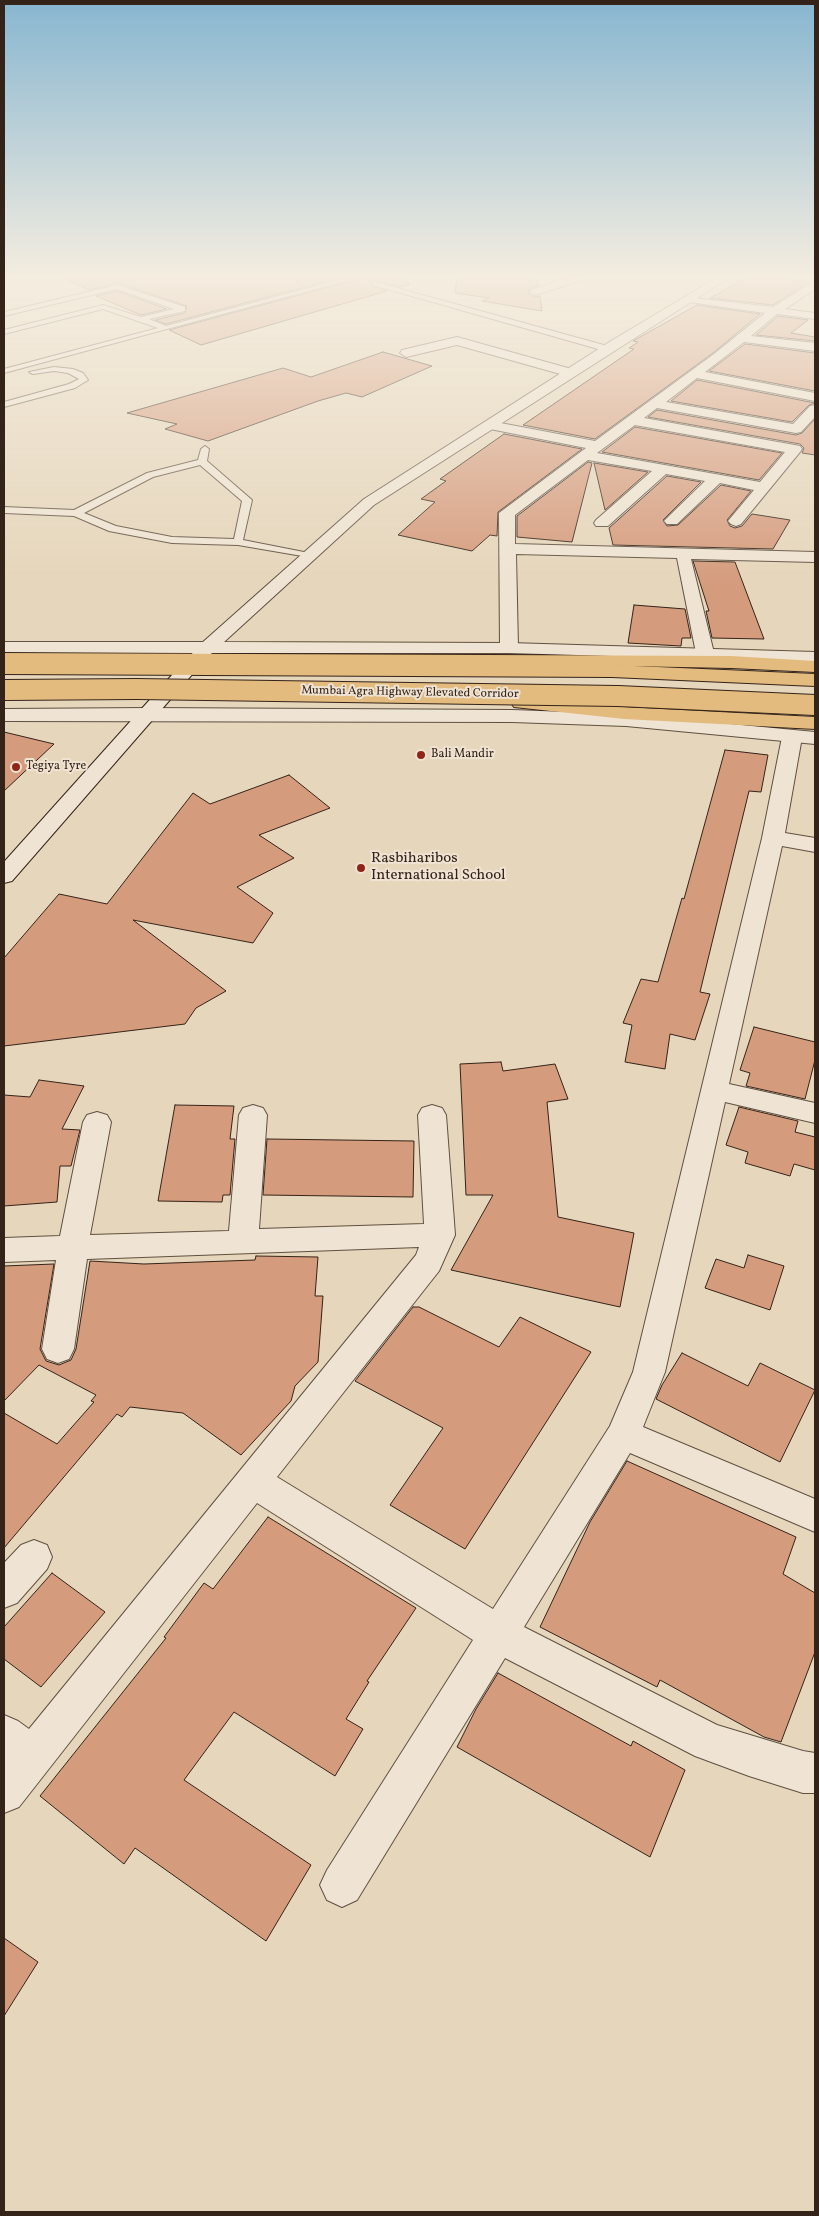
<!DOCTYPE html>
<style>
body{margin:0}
#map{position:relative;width:819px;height:2216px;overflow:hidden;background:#e6d6bb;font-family:Vollkorn,serif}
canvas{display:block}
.frame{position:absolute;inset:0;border:5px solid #342318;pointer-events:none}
</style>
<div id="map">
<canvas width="819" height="2216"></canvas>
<div class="frame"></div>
</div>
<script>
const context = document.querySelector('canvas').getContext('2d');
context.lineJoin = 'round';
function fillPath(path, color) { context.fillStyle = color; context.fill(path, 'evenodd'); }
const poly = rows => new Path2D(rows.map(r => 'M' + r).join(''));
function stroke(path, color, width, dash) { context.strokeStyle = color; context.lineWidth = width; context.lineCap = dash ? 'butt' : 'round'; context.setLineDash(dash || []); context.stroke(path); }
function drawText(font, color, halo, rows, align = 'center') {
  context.font = font + ' Vollkorn,serif'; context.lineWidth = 4; context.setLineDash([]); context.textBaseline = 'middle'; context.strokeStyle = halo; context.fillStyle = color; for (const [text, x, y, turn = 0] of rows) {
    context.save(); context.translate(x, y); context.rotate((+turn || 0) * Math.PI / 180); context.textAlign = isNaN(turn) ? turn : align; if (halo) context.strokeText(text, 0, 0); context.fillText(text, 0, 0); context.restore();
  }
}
const building = poly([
 [61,277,343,277,166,324,155,320,185,313,187,306,118,283,89,290,61,277],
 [352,277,408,277,409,285,400,287,374,280,370,284,372,286,387,291,201,345,169,330,352,281,352,277],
 [457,277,537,277,538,286,530,288,528,293,534,297,540,296,542,311,482,301,489,298,455,293,457,277],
 [747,277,775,277,809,282,773,305,710,298,747,277],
 [117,291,167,309,141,315,96,296,117,291],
 [697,305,760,314,713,353,595,439,523,425,634,349,629,348,638,342,633,341,697,305],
 [778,316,808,320,791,333,815,337,815,341,756,335,778,316],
 [745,344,815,353,815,391,709,371,745,344],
 [383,352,432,366,362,397,346,393,318,401,208,441,165,429,177,424,127,413,283,368,311,377,383,352],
 [697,380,815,403,809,405,792,422,671,401,697,380],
 [657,410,796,435,802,433,815,419,815,455,802,453,804,448,800,444,648,417,657,410],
 [635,427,782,453,759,480,602,452,635,427],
 [504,434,582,449,498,512,497,536,490,535,472,551,398,535,435,502,421,499,446,481,440,479,504,434],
 [588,462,592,463,572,542,517,537,517,516,588,462],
 [594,463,648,472,605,510,594,463],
 [667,476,701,482,663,520,667,526,678,525,721,485,751,491,727,520,730,526,735,528,742,526,752,514,790,520,773,549,613,545,609,528,667,476],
 [693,561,735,562,764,639,712,638,706,611,709,611,693,561],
 [634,605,685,609,691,638,682,638,681,646,628,643,634,605],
 [4,732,54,744,4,791,4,732],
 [725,750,768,755,761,792,749,791,700,992,710,994,695,1040,670,1034,665,1069,625,1062,632,1025,623,1023,641,979,658,982,682,898,684,899,725,750],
 [289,775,330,808,259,835,294,858,237,887,273,913,253,943,133,920,226,991,196,1008,185,1024,4,1046,4,958,59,894,107,904,193,793,210,804,289,775],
 [754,1027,815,1042,815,1060,805,1099,746,1086,750,1073,740,1070,754,1027],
 [501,1062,503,1071,555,1064,568,1099,547,1102,558,1217,634,1233,620,1307,451,1270,493,1195,466,1195,460,1064,501,1062],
 [39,1080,84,1086,62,1129,80,1130,71,1166,60,1166,57,1202,4,1206,4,1095,30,1097,39,1080],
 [175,1105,234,1106,230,1139,235,1139,230,1195,223,1195,222,1202,158,1201,175,1105],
 [739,1107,798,1121,795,1132,815,1137,815,1170,794,1164,790,1176,745,1163,748,1152,726,1145,739,1107],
 [267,1139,414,1141,413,1197,263,1195,267,1139],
 [748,1255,784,1266,770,1310,705,1288,716,1259,744,1268,748,1255],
 [256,1256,318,1257,315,1296,323,1296,318,1362,295,1386,291,1401,241,1455,183,1413,130,1407,122,1417,117,1414,4,1548,4,1413,57,1444,94,1402,91,1401,96,1395,39,1365,4,1401,4,1266,54,1264,40,1349,46,1361,59,1365,71,1360,76,1349,90,1261,144,1264,255,1260,256,1256],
 [413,1307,419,1307,499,1347,520,1317,591,1352,465,1549,390,1505,443,1428,355,1381,413,1307],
 [682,1353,748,1386,760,1363,815,1390,780,1462,656,1399,662,1385,682,1353],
 [627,1461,796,1537,783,1574,815,1593,815,1652,781,1742,764,1737,660,1680,657,1687,540,1627,590,1522,627,1461],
 [268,1517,416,1608,367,1681,369,1682,346,1719,363,1729,335,1776,234,1712,184,1780,311,1865,266,1941,135,1848,124,1864,40,1796,166,1638,164,1637,204,1583,213,1589,268,1517],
 [52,1573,105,1612,41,1687,4,1659,4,1627,52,1573],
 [498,1673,631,1746,633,1741,685,1770,650,1857,457,1747,476,1709,498,1673],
 [4,1938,38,1962,4,2016,4,1938]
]);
const service = poly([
 [347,278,352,279,4,373,4,369,158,328,103,309,4,334,4,330,103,305,141,317,174,309,117,289,4,316,4,312,117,285,185,307,185,311,149,319,166,326,347,278],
 [375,282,611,347,612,349,605,351,373,285,372,284,375,282],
 [54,367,73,369,83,373,88,380,75,388,4,407,4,402,69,384,79,379,68,373,54,371,33,374,29,372,54,367],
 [205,446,209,449,207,461,252,500,243,540,314,554,314,558,238,545,172,543,109,531,74,516,4,513,4,507,74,510,147,473,198,460,201,449,205,446],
 [200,465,242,501,234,539,172,537,116,526,84,513,153,477,200,465]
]);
const minor = poly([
 [570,277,586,277,585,279,539,294,535,295,530,292,531,290,570,277],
 [815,281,815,289,785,309,815,313,815,319,777,314,751,336,815,343,815,351,744,342,705,372,815,393,815,401,697,378,666,402,793,424,810,406,815,405,815,417,801,432,796,433,657,408,644,418,800,446,802,449,800,452,741,524,736,526,731,524,728,521,754,490,720,483,677,524,667,524,664,521,667,518,705,481,666,474,608,526,596,526,594,523,596,520,652,471,588,460,515,515,515,544,815,552,815,562,691,559,714,653,711,657,705,658,699,657,696,653,677,558,516,554,518,648,515,652,509,653,503,652,500,648,499,513,586,448,485,428,483,425,485,422,490,421,595,441,714,354,765,313,689,302,685,301,684,299,685,297,773,307,815,281],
 [635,425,785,452,760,482,597,453,635,425],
 [457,337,575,370,577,373,571,377,457,345,406,357,400,353,402,350,457,337],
 [792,731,799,733,802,737,785,833,815,838,815,852,782,846,729,1084,815,1103,815,1123,725,1102,665,1372,643,1427,815,1499,815,1532,630,1453,524,1627,717,1725,803,1751,815,1753,815,1793,803,1793,749,1776,695,1756,505,1658,357,1900,342,1907,327,1900,320,1885,327,1870,473,1640,257,1503,19,1807,4,1813,4,1715,18,1721,29,1729,416,1255,419,1247,87,1259,74,1349,69,1359,58,1363,47,1359,42,1349,56,1260,4,1262,4,1238,60,1236,83,1122,87,1115,97,1112,107,1115,111,1122,90,1235,229,1231,239,1115,243,1108,253,1105,263,1108,267,1115,259,1229,424,1224,418,1115,422,1108,432,1105,442,1108,446,1115,455,1235,439,1271,277,1477,493,1609,610,1426,633,1372,762,838,782,737,785,733,792,731],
 [34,1540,47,1545,52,1557,47,1569,17,1603,4,1608,4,1563,21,1545,34,1540]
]);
const tertiary = poly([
 [718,277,730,277,374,505,224,642,509,643,815,652,815,662,509,653,212,653,206,658,200,659,194,658,192,653,4,652,4,642,203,642,364,499,611,341,718,277],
 [148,708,512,710,626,714,815,732,815,744,626,726,512,722,4,721,4,709,148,708]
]);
const secondary = poly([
 [196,653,202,655,205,659,202,663,12,881,4,883,4,862,190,655,196,653]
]);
const primary = poly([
 [4,662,612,665,815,674,815,686,612,677,4,674,4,662]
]);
const motorway = poly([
 [4,653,731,656,815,661,815,672,731,668,627,666,4,663,4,653],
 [521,697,624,707,815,717,815,729,624,719,514,707,511,703,514,699,521,697]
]);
const motorwayBridge = poly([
 [4,690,137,689,618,696,815,705]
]);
const markers = [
 [421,755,5,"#8f2418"],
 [16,767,5,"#8f2418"],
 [361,868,5,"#8f2418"]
];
const farStreetnames = [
 ["Mumbai Agra Highway Elevated Corridor",410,693,1]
];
const farPoinames = [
 ["Bali Mandir",431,755],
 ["Tegiya Tyre",26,767]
];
const poiNames = [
 ["Rasbiharibos",371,859],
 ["International School",371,876]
];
fillPath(building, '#d59b7d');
stroke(building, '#342318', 1);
stroke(service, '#605041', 2);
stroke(minor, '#605041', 2);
stroke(tertiary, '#605041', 2);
stroke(secondary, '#342318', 2);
stroke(primary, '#342318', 2);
stroke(motorway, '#342318', 2);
fillPath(service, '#efe4d3');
fillPath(minor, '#efe4d3');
fillPath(tertiary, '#efe4d3');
fillPath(secondary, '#efe4d3');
fillPath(primary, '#e3bb7e');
fillPath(motorway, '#e3bb7e');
stroke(motorwayBridge, '#342318', 22, []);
stroke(motorwayBridge, '#e3bb7e', 20);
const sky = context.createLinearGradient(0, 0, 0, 587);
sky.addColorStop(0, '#87b6d0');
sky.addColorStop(0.47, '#f4ede0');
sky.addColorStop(1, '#f4ede000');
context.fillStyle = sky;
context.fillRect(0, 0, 819, 587);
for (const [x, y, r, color] of markers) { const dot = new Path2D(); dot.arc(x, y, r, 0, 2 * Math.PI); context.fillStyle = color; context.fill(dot); stroke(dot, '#efe4d3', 2); }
drawText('12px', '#342318', '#efe4d3', farStreetnames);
drawText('12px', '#342318', '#efe4d3', farPoinames, 'left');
drawText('15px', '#342318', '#efe4d3', poiNames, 'left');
</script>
